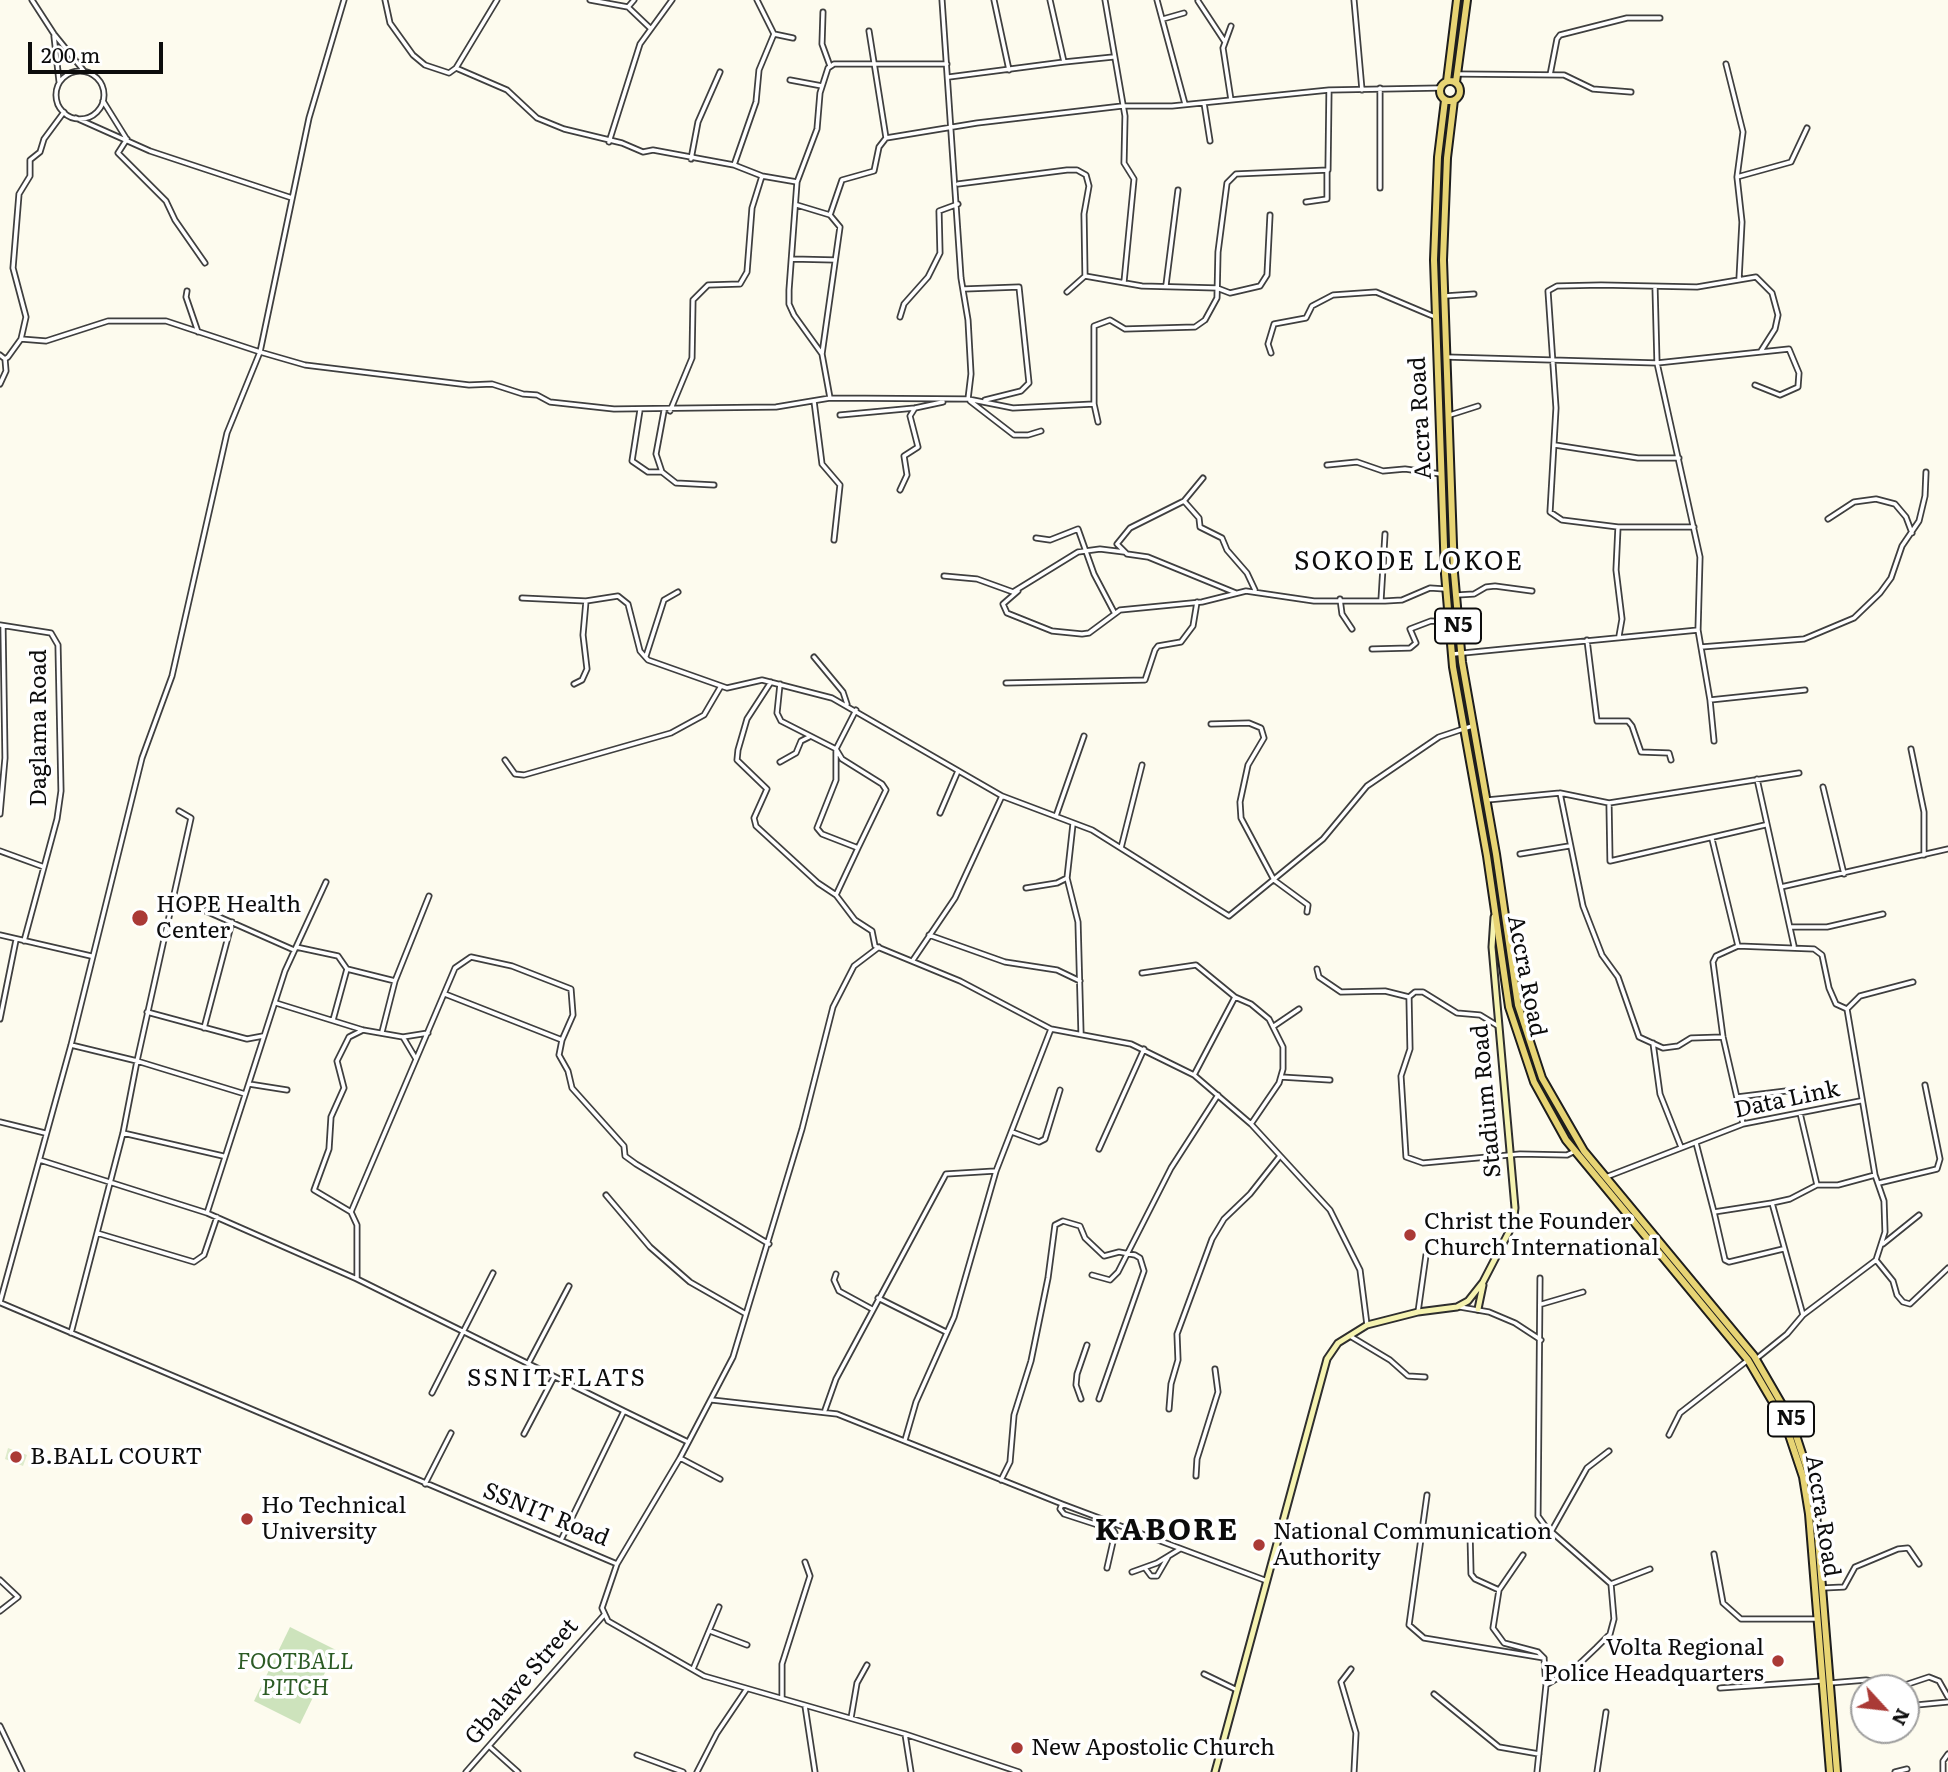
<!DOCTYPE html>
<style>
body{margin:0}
#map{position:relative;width:1948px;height:1772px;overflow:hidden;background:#fdfbee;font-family:Literata,serif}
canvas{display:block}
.north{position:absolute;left:1850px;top:1674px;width:70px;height:70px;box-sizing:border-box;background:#fff;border:2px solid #9e9e9e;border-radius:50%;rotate:117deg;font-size:19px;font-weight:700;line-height:28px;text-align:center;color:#0c0c0c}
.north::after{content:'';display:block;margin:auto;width:24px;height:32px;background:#aa3a36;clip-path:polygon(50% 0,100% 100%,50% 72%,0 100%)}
.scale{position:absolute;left:28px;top:42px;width:135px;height:32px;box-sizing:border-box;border:4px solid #0c0c0c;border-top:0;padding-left:9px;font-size:21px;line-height:24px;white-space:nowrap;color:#0c0c0c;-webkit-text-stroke:5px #fff;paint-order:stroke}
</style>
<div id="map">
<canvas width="1948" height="1772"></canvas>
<div class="north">N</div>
<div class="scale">200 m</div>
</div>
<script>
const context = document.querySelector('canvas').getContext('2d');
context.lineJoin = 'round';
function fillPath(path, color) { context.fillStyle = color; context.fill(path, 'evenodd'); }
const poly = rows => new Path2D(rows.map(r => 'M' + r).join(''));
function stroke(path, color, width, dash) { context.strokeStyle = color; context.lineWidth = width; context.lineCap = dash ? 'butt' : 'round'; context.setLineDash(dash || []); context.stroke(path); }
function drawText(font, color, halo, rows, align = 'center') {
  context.font = font + ' Literata,serif'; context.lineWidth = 7; context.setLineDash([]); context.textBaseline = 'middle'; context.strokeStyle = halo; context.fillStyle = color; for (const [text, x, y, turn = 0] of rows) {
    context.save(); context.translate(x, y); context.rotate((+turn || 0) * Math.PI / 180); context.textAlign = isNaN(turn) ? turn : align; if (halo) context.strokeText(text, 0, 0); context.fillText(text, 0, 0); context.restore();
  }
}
const green = poly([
 [290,1627,336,1650,300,1724,254,1701]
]);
const pitch = poly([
 [8,1448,27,1455,23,1466,5,1459]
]);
const minor = poly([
 [32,0,54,34,84,71],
 [344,0,309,118,260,352,305,365,469,385,492,384,523,394,537,395,550,402,614,409,776,407,830,398,968,399,1013,408,1094,404],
 [385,0,390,23,413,55,425,65,449,73,456,68,497,0],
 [590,0,628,7],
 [634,0,628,7,650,28],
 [942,0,961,278,968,320,971,374,968,399],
 [994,0,1009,70],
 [1050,0,1064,62,1113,57],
 [1105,0,1125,116,1124,163,1134,179,1124,282],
 [1157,0,1185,104],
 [1354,0,1362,90],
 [1198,1,1225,42],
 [823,12,822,44,830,66],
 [1163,19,1184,13],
 [869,31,886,138],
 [774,34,793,38],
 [54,36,59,81],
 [1726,64,1743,132,1737,177],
 [456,68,507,90,537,118,564,129,622,143,643,152,653,150,734,165,762,176,797,182],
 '56 95a24 24 0 1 1 48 0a24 24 0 1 1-48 0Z',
 [1457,74,1564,75,1593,89,1631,92],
 [1550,75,1557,39,1560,35,1627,18,1660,18],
 [949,77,1064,62],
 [790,80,822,86],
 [1231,100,1223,48,1231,26],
 [103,101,126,138],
 [1204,103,1210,141],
 [76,118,150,151,292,198],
 [127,139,118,153,166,201,175,220,205,263],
 [609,142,640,44,672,0],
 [691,159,698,122,720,72],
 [734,165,756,102,759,70,774,34,757,0],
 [958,184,1067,170,1077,170,1086,175,1089,186,1084,214,1085,276],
 [1380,188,1380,88],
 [1306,202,1327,199,1327,171],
 [797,205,830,215,840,227,822,354,830,398],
 [830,215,842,180,874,171,879,147,886,138,977,123,1122,106,1172,106,1329,90,1440,88],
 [792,259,835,260],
 [1739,279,1742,222,1737,177,1791,162,1807,128],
 [1166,285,1178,190],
 [1655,287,1657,363,1700,557,1698,630,1710,700,1714,741],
 [964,289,1019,287,1029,383,1021,391,985,400],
 [187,291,186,297,198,332],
 [1067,292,1085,276,1142,286,1217,288,1230,293,1260,286,1267,275,1270,215],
 [1445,296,1474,294],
 [900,317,904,304,928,277,940,253,939,211,958,204],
 [21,339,26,317,13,268,19,194,30,176,30,160,40,152,44,139,64,112],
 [1271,353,1268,344,1274,324,1306,318,1312,306,1333,295,1376,292,1435,317],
 [822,354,794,315,789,304,789,290,797,182,817,129,820,93,828,68,834,64,947,64],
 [0,355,5,359,8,357,21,339,46,341,108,321,166,321,260,352,227,433,172,676,142,758,71,1045,0,1302],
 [1446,357,1657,363,1789,349,1799,373,1798,387,1780,395,1755,385],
 [0,384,6,371,5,359],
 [814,401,822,464,840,485,834,540],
 [970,401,1014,435,1028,435,1041,431],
 [640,410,632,461,648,472,662,472],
 [664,411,656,454,662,472,676,483,714,485],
 [670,411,692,358,693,300,708,285,740,284,747,272,752,208,762,176],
 [840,415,915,408,943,402],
 [1450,415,1478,406],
 [1098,422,1094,404,1094,326,1110,320,1125,329,1195,327,1205,320,1217,298,1218,252,1227,183,1236,174,1328,170,1329,90],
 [1555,445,1638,458,1679,458],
 [1327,465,1357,462,1383,471,1405,469,1441,474],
 [1203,478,1184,501,1130,528,1117,544,1127,554,1148,557,1236,593],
 [900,490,907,475,904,456,918,447,910,416,915,408],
 [1184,501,1199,518,1200,527,1222,538,1227,550,1247,573,1255,590],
 [1828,519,1854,502,1876,499,1895,504,1906,517,1912,533],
 [1618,527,1616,570,1622,619,1619,636],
 [1694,527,1618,527,1562,520,1550,512,1556,408,1548,291,1557,286,1601,285,1697,287,1756,277,1772,293,1778,315,1775,329,1761,351],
 [1036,538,1050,540,1078,529,1094,574,1114,612],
 [944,576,977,579,1013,592,1078,552,1100,549,1124,552],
 [1018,591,1003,604,1007,613,1052,631,1082,634,1089,633,1120,610,1202,602,1246,591,1314,601,1385,601,1402,600,1430,588,1445,589],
 [1457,595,1474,594,1486,587,1495,586,1532,591],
 [522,598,586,601,618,596,628,604,640,651,648,660,727,688,762,680,832,698,1002,796,1092,830,1229,916,1323,839,1367,786,1439,737,1472,726],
 [1340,599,1342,614,1352,629],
 [1381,600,1385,534],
 [0,625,51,633,58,645,61,791,57,819,24,941],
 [1587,640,1597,721,1628,721,1632,726,1641,752,1669,753,1671,760],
 [1701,647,1804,639,1854,618,1880,593,1891,578,1902,546,1919,521,1925,496,1926,472],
 [1372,649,1410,648,1416,643,1410,629,1431,621,1449,622],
 [1453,654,1698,630],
 [646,656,664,600,678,592],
 [814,657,843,692,847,704],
 [771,682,747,719,738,750,737,760,767,789,754,818,756,826,818,883,836,895],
 [1006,683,1145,680,1155,650,1158,646,1181,642,1193,626,1197,602],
 [574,684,582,680,587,669,583,635,586,601],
 [780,684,777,713,781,721,836,749,842,759,882,784,886,790,858,848],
 [1710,700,1805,690],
 [856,710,836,749,836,780,817,828,822,834,858,848,836,895,855,920,872,931,875,946,960,981,1051,1029,1131,1044,1194,1075,1251,1124,1330,1210,1360,1270,1367,1325],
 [1211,724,1249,723,1261,728,1264,738,1248,765,1240,802,1241,818,1274,880,1308,905,1307,912],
 [1911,749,1924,812,1924,855],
 [505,760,515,774,524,775,671,733,704,715,721,686],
 [780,762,796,753,801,741,809,737],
 [1757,779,1794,946],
 [1823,787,1844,874],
 [1560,793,1583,906,1602,955,1618,977,1639,1037,1663,1048,1678,1046,1691,1038,1723,1037],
 [1487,800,1560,793,1609,803,1799,773],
 [1609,803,1610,861,1765,825],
 [179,811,191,818,137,1061,245,1094],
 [940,813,958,771],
 [0,814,5,758,3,626],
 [1056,816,1084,736],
 [1073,824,1067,878,1078,922,1081,1033],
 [1712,839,1738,946],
 [1121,848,1142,765],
 [0,851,44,867],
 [1520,854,1569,846],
 [1781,887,1948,849],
 [1026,888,1057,883,1067,878],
 [174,897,294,950],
 [1790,927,1827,927,1883,914],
 [0,935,91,956],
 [929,935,1005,962,1057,970,1080,981],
 [296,947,338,956,347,969,333,1020],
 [913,960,955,898,1002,796],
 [347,969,395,981],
 [1317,969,1319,977,1341,992,1385,991,1409,997,1415,992,1423,992,1457,1013,1480,1015,1498,1026],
 [1142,973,1196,965,1235,997,1251,1004,1269,1019,1283,1047,1283,1069,1279,1083,1251,1124],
 [445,994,562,1040],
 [1409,997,1410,1049,1401,1076,1406,1157,1423,1163,1520,1154,1567,1155,1575,1151],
 [276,1003,363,1030,403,1037,416,1059],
 [147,1012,247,1039,263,1036],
 [0,1019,16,940],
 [1274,1026,1299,1009],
 [204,1028,232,922],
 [382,1032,395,981,429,896],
 [403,1037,428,1033],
 [1653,1043,1660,1094,1681,1147],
 [71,1045,137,1061,123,1133,71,1333],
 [1194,1075,1235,997],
 [1281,1077,1330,1080],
 [249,1084,287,1090],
 [1737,1097,1794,1090],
 [1800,1113,1817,1185],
 [0,1122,45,1133],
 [1743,1124,1723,1037,1713,962,1716,956,1738,946,1814,949,1822,955,1829,988,1836,1004,1847,1009],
 [1012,1132,1039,1142,1045,1139,1060,1090],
 [123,1133,223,1156],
 [1696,1143,1714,1212,1772,1203,1803,1315],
 [1099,1149,1144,1049],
 [40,1160,207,1213,357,1279,624,1411,561,1540],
 [1875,1175,1847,1009,1860,996,1913,982],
 [1606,1177,1743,1124,1860,1101],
 [1879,1183,1937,1169,1940,1159,1925,1085],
 [606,1195,650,1247,690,1282,746,1314],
 [351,1212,455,968,471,957,512,966,571,989,573,1015,562,1040,559,1055,568,1071,572,1088,624,1146,625,1156,636,1164,769,1244],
 [1714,1212,1725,1260,1729,1262,1783,1249],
 [207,1213,285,971,326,882],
 [97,1233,194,1262,204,1255,217,1217],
 [1883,1244,1919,1215],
 [1876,1260,1893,1281,1897,1295,1903,1302,1910,1304,1948,1268],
 [836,1274,834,1280,839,1291,872,1309],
 [1092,1275,1110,1280,1118,1272,1171,1168,1218,1095],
 [357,1279,357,1225,351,1212,314,1190,329,1149,331,1117,344,1088,337,1061,349,1037,363,1030],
 [878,1298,946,1332],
 [1,1303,617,1564,602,1608,608,1621,704,1676,905,1734,1019,1772],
 [1542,1304,1583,1292],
 [1460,1307,1489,1312,1515,1323,1541,1340],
 [1418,1312,1426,1255],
 [1350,1336,1390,1360,1408,1376,1425,1377],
 [1756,1359,1787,1334,1803,1315,1876,1260,1885,1232,1884,1201,1875,1175,1838,1185,1817,1185,1790,1199,1772,1203],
 [528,1364,569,1286],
 [432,1393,493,1273],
 [1081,1399,1076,1385,1077,1374,1087,1345],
 [712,1400,837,1414,1062,1504,1267,1581],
 [1169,1409,1171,1384,1178,1360,1177,1334,1212,1239,1224,1219,1250,1194,1280,1156],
 [825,1410,836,1379,946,1174,995,1171],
 [624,1411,688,1442],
 [524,1434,554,1377],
 [1669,1435,1680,1413,1748,1360],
 [905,1440,916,1402,954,1317,996,1171,1051,1029],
 [680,1458,720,1479],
 [1196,1476,1197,1459,1218,1392,1215,1369],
 [1001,1480,1010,1462,1014,1415,1031,1361,1048,1278,1055,1225,1063,1221,1080,1226,1085,1238,1104,1256,1119,1252,1135,1255,1140,1258,1144,1271,1099,1399],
 [425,1484,451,1433],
 [1427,1495,1409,1625,1424,1638,1544,1658,1546,1685],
 [1062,1504,1060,1509,1064,1514,1113,1530,1115,1533,1107,1568],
 [1551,1532,1587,1468,1609,1451],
 [1470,1533,1471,1574,1475,1579,1499,1590],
 [1714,1554,1723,1603,1741,1619,1818,1619],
 [1523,1555,1499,1590,1493,1628,1504,1643,1538,1652,1544,1658],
 [617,1564,680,1458,733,1357,802,1129,833,1007,854,966,879,947],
 [1145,1568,1151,1576,1157,1576,1168,1557],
 [1132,1572,1157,1563,1180,1549],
 [0,1580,18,1597,0,1611],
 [1611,1584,1650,1569],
 [1823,1588,1844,1587,1855,1567,1898,1549,1908,1548,1919,1564],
 [710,1631,747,1645],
 [693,1669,719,1607],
 [1351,1669,1341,1682,1356,1733,1354,1772],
 [1204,1674,1237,1690],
 [1830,1683,1866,1680,1902,1686,1929,1677,1939,1681,1948,1697],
 [1720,1688,1821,1681],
 [1434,1694,1499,1747,1539,1754],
 [782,1698,782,1664,810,1576,805,1562],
 [805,1706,815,1772],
 [1906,1706,1948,1702],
 [851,1718,857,1683,867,1665],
 [0,1726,22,1772],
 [905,1734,911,1772],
 [490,1747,518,1772],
 [637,1755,683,1772],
 [466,1772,604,1615],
 [697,1772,717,1733,746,1690],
 [1537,1772,1546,1685,1575,1668,1596,1648,1610,1634,1614,1619,1611,1584,1546,1527,1538,1516,1540,1278],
 [1597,1772,1606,1712],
 [1895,1772,1907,1769],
 [1943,1772,1943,1761,1948,1754]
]);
const secondary = poly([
 [1478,1309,1483,1285],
 [1215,1772,1327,1359,1338,1343,1367,1325,1418,1312,1457,1307,1468,1301,1483,1282,1513,1224,1515,1208,1492,947,1494,917]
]);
const primary = poly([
 '1440 91a10 10 0 1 1 20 0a10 10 0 1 1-20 0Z',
 [1447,81,1457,0],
 [1456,82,1467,0],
 [1445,100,1438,157,1434,260,1445,574,1453,667,1487,856,1509,1007,1534,1082,1566,1140,1748,1360,1785,1423,1803,1477,1809,1514,1830,1772],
 [1454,100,1447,158,1443,260,1454,573,1462,662,1496,854,1518,1005,1542,1078,1584,1151,1754,1356,1791,1420,1809,1475,1816,1513,1837,1772]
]);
const markers = [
 [140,918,9,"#aa3a36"],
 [1410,1235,7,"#aa3a36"],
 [16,1457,7,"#aa3a36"],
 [247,1519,7,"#aa3a36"],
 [1259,1545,7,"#aa3a36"],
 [1778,1661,7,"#aa3a36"],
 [1017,1748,7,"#aa3a36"]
];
const shields = [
 [1458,626,46],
 [1791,1419,46]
];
const shieldNames = [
 ["N5",1458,626],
 ["N5",1791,1419]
];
const streetNames = [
 ["Accra Road",1421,418,-93],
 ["Daglama Road",39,728,-90],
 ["Accra Road",1526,976,79],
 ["Data Link",1787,1100,-12],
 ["Stadium Road",1487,1101,-95],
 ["SSNIT Road",546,1515,22],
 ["Accra Road",1822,1516,81],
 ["Gbalave Street",522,1682,-49]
];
const poiNames = [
 ["HOPE Health",156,905],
 ["Center",156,931],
 ["Christ the Founder",1424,1222],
 ["Church International",1424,1248],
 ["B.BALL COURT",30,1457],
 ["Ho Technical",261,1506],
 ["University",261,1532],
 ["National Communication",1273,1532],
 ["Authority",1273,1558],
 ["Volta Regional",1764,1648,"right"],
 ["Police Headquarters",1764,1674,"right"],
 ["New Apostolic Church",1031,1748]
];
const parkNames = [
 ["FOOTBALL",295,1662],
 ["PITCH",295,1688]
];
const neighbourhoodNames = [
 ["SSNIT FLATS",557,1379]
];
const quarterNames = [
 ["SOKODE LOKOE",1409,562]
];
const districtNames = [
 ["KABORE",1167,1531]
];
fillPath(green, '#cde3bc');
fillPath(pitch, '#deebcc');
stroke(minor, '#3f3f3f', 7);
stroke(secondary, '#2e2e2e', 9);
stroke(primary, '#1d1d1d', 10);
stroke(minor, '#fff', 3.5);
stroke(secondary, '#f5f3b1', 5);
stroke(primary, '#e7d474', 6);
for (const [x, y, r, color] of markers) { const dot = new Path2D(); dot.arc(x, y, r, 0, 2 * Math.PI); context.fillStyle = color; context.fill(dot); stroke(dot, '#fff', 2.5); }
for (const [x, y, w] of shields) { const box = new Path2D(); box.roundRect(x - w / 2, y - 17.5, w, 35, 5); context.fillStyle = '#fff'; context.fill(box); stroke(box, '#0c0c0c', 2); }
drawText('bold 21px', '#0c0c0c', null, shieldNames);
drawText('23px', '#0c0c0c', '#fff', streetNames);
drawText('23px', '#0c0c0c', '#fff', poiNames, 'left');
drawText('italic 23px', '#2c5b25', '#fff', parkNames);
context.letterSpacing = '2px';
drawText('24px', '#0c0c0c', '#fff', neighbourhoodNames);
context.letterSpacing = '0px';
context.letterSpacing = '2px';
drawText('26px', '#0c0c0c', '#fff', quarterNames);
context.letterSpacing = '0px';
context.letterSpacing = '2px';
drawText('bold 30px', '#0c0c0c', '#fff', districtNames);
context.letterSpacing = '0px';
</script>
